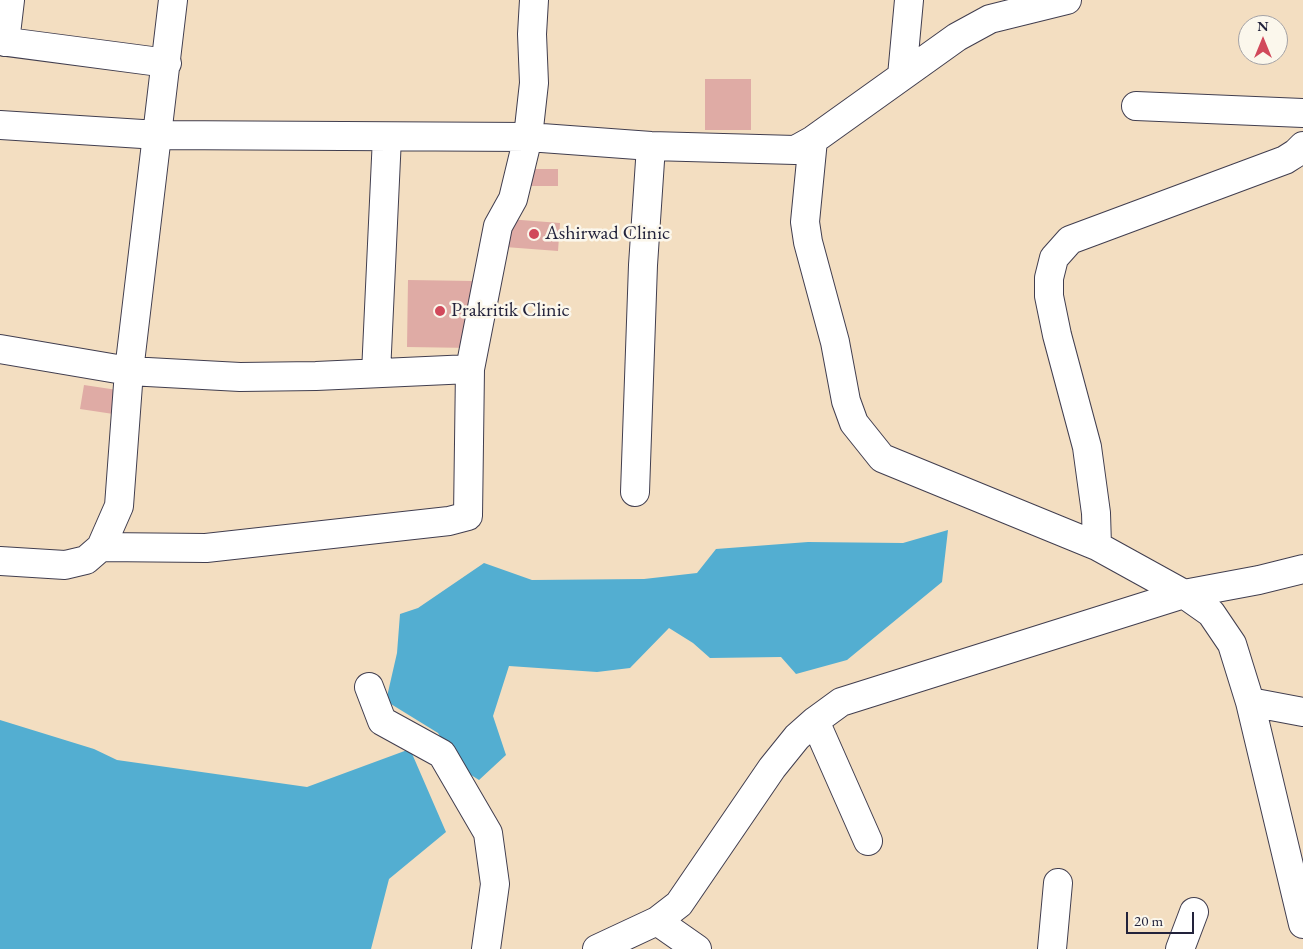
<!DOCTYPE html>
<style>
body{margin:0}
#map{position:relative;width:1303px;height:949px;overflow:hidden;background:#f3dec1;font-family:"EB Garamond",serif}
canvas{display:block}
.north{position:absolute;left:1238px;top:15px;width:50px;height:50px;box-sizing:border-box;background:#fbf7ec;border:1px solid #a4a2a5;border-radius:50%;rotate:0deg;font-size:14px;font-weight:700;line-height:20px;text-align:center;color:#22223b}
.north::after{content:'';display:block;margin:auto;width:18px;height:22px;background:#d1495b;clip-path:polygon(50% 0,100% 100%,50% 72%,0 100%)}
.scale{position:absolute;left:1126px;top:912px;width:68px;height:22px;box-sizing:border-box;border:2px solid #22223b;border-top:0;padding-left:6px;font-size:15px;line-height:18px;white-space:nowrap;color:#22223b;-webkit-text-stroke:4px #fbf7ec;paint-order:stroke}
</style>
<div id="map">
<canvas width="1303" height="949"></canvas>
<div class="north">N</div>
<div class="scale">20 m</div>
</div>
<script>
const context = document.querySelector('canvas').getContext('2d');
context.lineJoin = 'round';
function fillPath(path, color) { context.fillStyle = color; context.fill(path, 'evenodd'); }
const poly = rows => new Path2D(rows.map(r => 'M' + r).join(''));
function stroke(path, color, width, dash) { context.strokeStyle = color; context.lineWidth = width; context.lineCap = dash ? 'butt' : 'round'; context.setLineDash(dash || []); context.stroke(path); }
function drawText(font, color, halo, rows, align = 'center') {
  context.font = font + ' "EB Garamond",serif'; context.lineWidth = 5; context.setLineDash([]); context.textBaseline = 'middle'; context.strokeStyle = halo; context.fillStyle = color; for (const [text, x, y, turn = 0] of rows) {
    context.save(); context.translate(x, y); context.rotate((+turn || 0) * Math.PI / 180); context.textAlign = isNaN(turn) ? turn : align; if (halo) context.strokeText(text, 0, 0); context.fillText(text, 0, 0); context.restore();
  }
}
const water = poly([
 [948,530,942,582,847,660,796,674,781,657,710,658,693,643,669,628,630,668,597,672,509,666,493,716,506,755,479,780,457,766,438,733,386,701,397,653,400,614,418,608,484,563,532,580,644,579,697,573,716,549,808,542,903,543],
 [0,720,94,749,117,760,307,787,410,749,446,832,389,879,371,949,0,949]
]);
const building = poly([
 [705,79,751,79,751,130,705,130],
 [531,169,558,169,558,186,531,186],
 [508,219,560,223,558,251,505,247],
 [408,280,474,281,473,348,407,347],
 [84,385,124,391,120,415,80,409]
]);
const minor = poly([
 [0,41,167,63],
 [5,42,10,0],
 [902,76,909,0],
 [1136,106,1303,113],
 [0,125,158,135,528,137,651,146,795,150,813,140,957,37,990,19,1067,0],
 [813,140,805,222,808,242,835,342,846,401,854,423,882,458,1097,546,1184,594,1211,613,1232,644,1250,702,1303,924],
 [0,349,129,371,240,377,316,376,470,369],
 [376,373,387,137],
 [635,492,643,265,651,146],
 [1097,546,1096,513,1087,447,1057,335,1049,296,1049,278,1054,258,1070,240,1285,160,1296,153,1303,146],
 [101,547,206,548,449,521,468,516,470,369,498,226,513,199,528,137,534,83,532,34,534,0],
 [0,561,65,565,86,560,101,547,119,506,129,371,173,0],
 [369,687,382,721,442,754,488,833,495,884,486,949],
 [1250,702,1303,712],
 [815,721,868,841],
 [657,921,697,949],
 [597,949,657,921,679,904,772,768,797,737,815,721,841,702,1184,594,1259,580,1303,569],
 [1052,949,1058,883],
 [1180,949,1194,912]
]);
const markers = [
 [534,234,6,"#d1495b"],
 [440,311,6,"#d1495b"]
];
const poiNames = [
 ["Ashirwad Clinic",545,234],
 ["Prakritik Clinic",451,311]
];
fillPath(water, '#53aed1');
fillPath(building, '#dfaba5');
stroke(minor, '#413e4f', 30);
stroke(minor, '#fff', 28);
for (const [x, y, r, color] of markers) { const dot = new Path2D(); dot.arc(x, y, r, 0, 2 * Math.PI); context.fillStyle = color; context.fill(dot); stroke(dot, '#fbf7ec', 2); }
drawText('20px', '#22223b', '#fbf7ec', poiNames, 'left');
</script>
